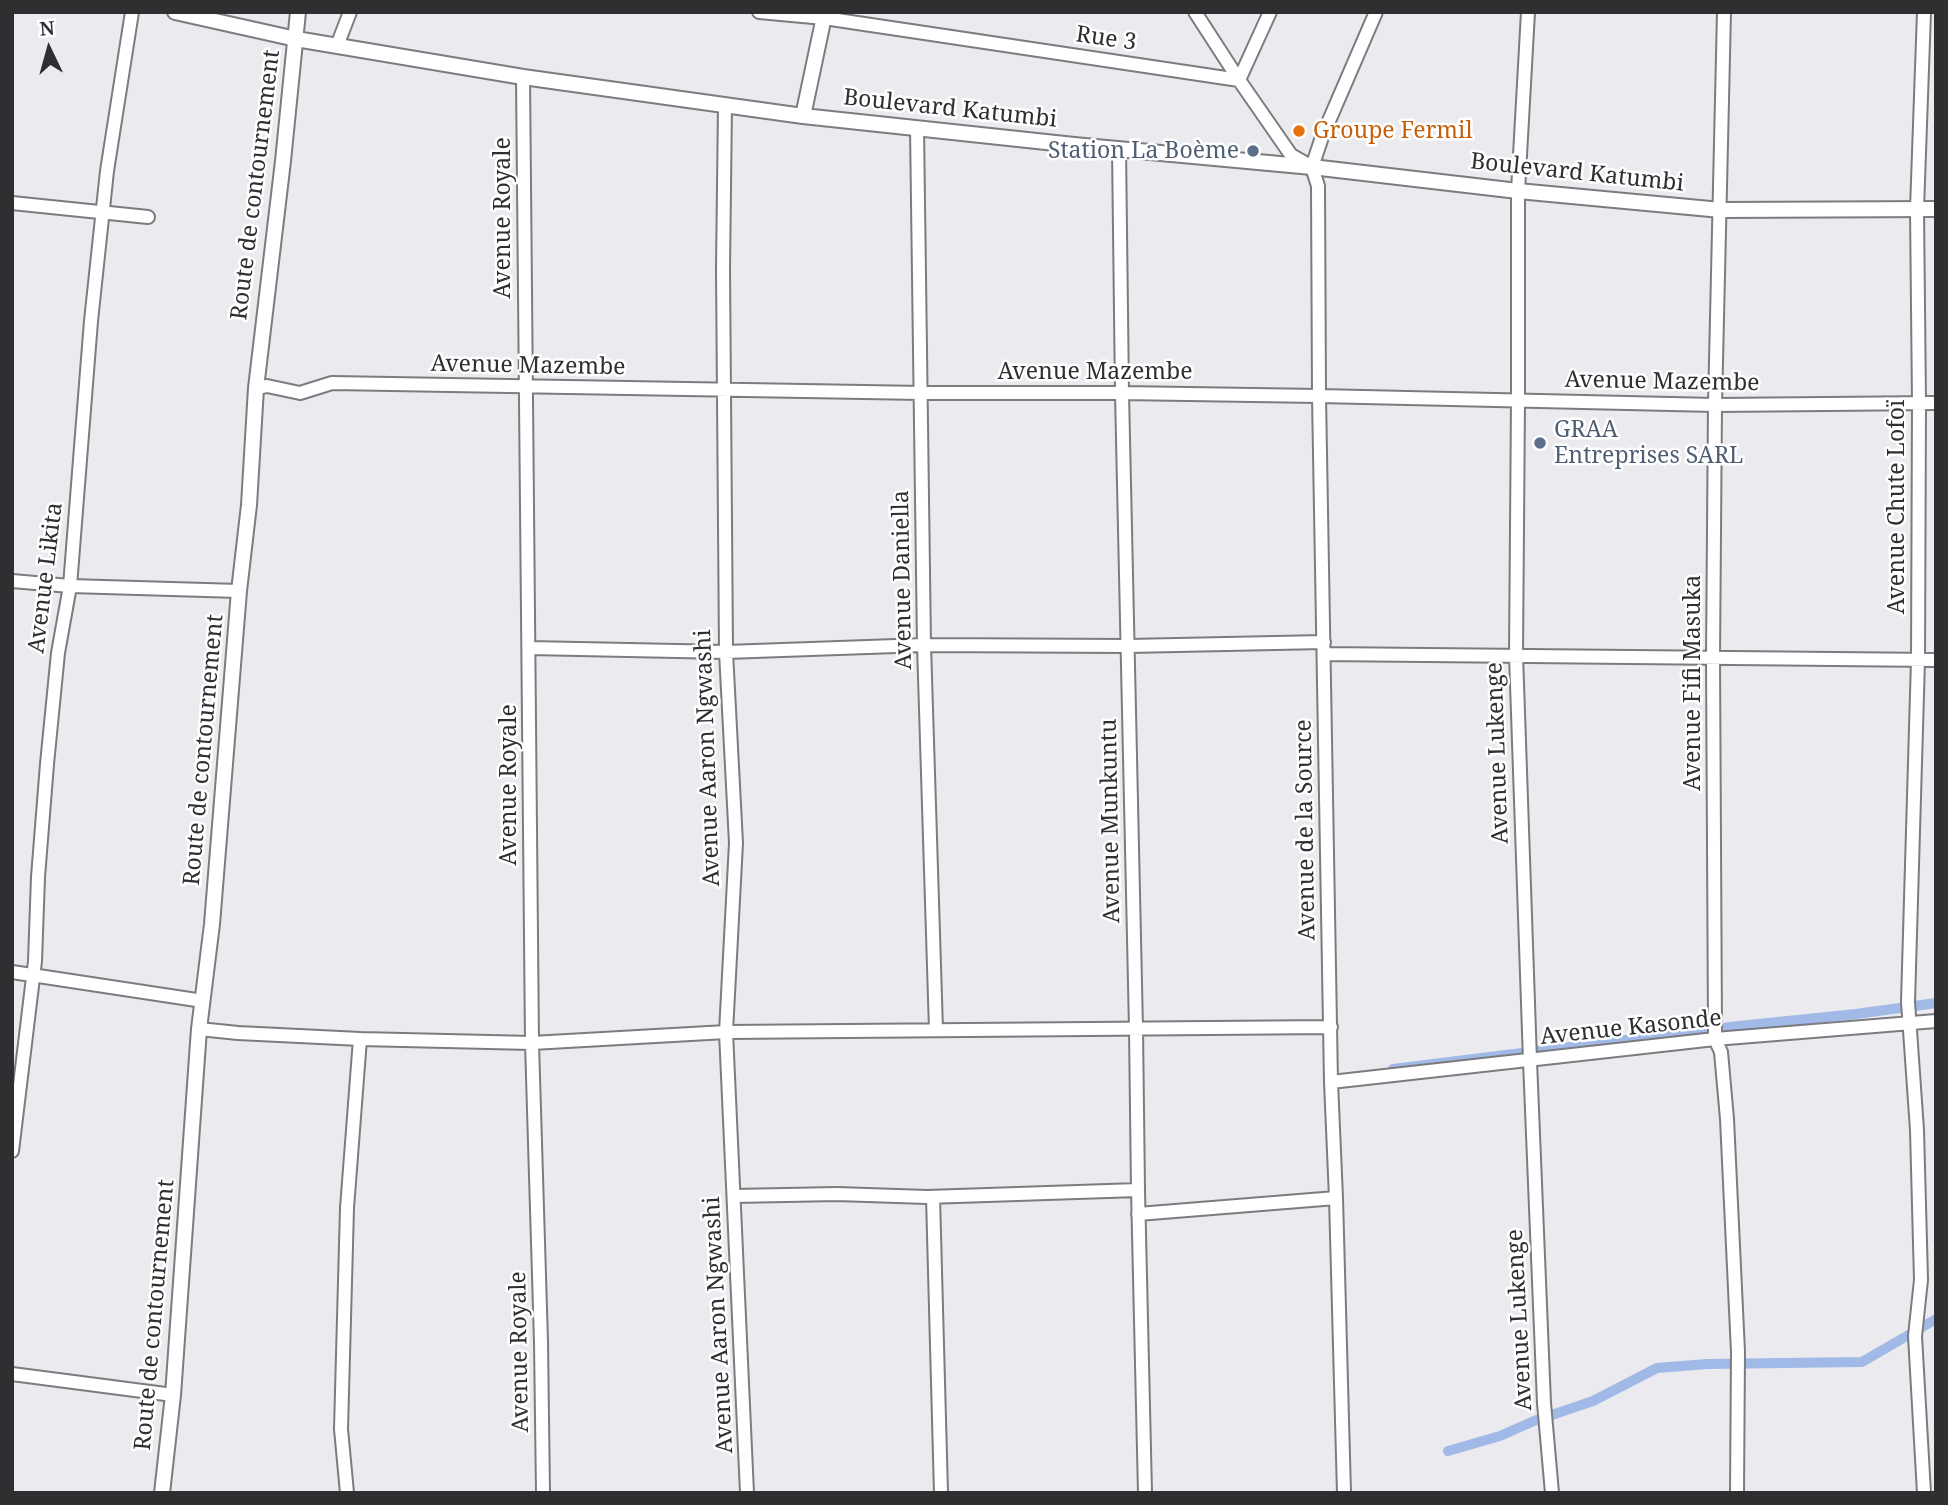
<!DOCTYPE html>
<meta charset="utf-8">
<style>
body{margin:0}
#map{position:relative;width:1948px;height:1505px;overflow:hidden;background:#ebeaef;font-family:"Noto Serif",serif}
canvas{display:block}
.frame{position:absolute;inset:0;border:14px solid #2f2e30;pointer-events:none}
.north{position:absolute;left:14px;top:14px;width:70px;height:70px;-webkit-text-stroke:5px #fff;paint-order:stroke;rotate:355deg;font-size:19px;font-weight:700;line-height:28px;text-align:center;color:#2f2e30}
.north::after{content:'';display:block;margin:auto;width:24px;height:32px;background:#2f2e30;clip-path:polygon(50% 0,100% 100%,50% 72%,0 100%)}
</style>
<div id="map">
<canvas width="1948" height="1505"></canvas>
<div class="frame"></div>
<div class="north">N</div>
</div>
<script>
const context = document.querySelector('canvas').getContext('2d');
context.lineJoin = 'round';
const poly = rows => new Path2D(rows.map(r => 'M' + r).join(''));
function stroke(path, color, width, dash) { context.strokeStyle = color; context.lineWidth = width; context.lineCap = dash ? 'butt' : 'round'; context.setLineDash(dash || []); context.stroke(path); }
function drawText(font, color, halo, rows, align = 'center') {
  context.font = font + ' "Noto Serif",serif'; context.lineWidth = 5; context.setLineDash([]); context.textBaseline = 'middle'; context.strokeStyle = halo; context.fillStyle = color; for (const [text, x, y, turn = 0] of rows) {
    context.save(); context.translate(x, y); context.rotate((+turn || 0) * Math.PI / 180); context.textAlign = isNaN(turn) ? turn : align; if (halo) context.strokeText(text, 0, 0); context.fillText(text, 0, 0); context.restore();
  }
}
const canal = poly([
 [1393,1069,1739,1026,1856,1014,1936,1003],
 [1448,1451,1500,1436,1534,1421,1593,1401,1657,1368,1707,1364,1862,1362,1936,1319]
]);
const minor = poly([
 [759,12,824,18,1239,80,1270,12],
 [1195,12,1239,80,1291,155,1312,167],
 [1528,12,1518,191,1518,400,1516,655,1530,1061,1544,1403,1552,1493],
 [1724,12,1715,405,1713,658,1715,1028,1715,1039,1721,1052,1727,1119,1738,1352,1737,1493],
 [1924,12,1917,209,1919,403,1918,660,1908,1002,1917,1130,1921,1280,1915,1336,1924,1493],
 [337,46,350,12],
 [523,77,532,1043,541,1342,543,1493],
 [725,105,723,268,726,652,736,843,726,1032,747,1493],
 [917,128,924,645,936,1030],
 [1119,149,1122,393,1136,1029,1138,1190,1145,1493],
 [1312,167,1318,186,1319,396,1331,1082,1336,1198,1344,1493],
 [1312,167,1322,137,1376,12],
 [12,203,148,217],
 [256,388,267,386,300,393,332,383,922,393,1122,393,1319,396,1715,405,1936,403],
 [12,581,70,586,239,591],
 [529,648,726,652,924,645,1128,646,1324,642],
 [1324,654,1936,660],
 [12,972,203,1001],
 [199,1029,238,1033,360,1039,532,1043,726,1032,1331,1027],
 [1331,1082,1715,1039,1936,1021],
 [12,1151,35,961,38,877,47,764,58,653,70,586,91,321,107,171,132,12],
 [734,1196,837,1194,927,1197,1138,1190],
 [933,1197,941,1493],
 [1138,1214,1336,1198],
 [12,1374,173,1395],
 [347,1493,341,1429,347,1208,360,1039]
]);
const tertiary = poly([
 [175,12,296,39,523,77,803,116,1074,145,1312,167,1518,191,1721,210,1936,209],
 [803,116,825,12],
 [162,1493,173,1395,199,1029,212,924,239,591,249,505,256,388,283,161,298,12]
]);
const markers = [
 [1299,131,7,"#e8710a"],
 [1253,151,7,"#5c6f8a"],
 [1540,443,7,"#5c6f8a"]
];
const streetNames = [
 ["Rue 3",1106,39,8],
 ["Boulevard Katumbi",950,109,6],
 ["Boulevard Katumbi",1577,173,6],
 ["Route de contournement",256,185,-83],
 ["Avenue Royale",503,218,-90],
 ["Avenue Mazembe",528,366,1],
 ["Avenue Mazembe",1095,372],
 ["Avenue Mazembe",1662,382,1],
 ["Avenue Chute Lofoï",1897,507,-90],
 ["Avenue Likita",46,578,-83],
 ["Avenue Daniella",903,580,-91],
 ["Avenue Fifi Masuka",1693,683,-90],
 ["Route de contournement",204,750,-85],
 ["Avenue Lukenge",1498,753,-92],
 ["Avenue Aaron Ngwashi",708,758,-92],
 ["Avenue Royale",509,785,-90],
 ["Avenue Munkuntu",1111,821,-91],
 ["Avenue de la Source",1306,830,-91],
 ["Avenue Kasonde",1631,1028,-6],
 ["Route de contournement",155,1315,-85],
 ["Avenue Lukenge",1520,1320,-93],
 ["Avenue Aaron Ngwashi",719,1325,-93],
 ["Avenue Royale",520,1352,-91]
];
const foodNames = [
 ["Groupe Fermil",1313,131]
];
const serviceNames = [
 ["Station La Boème",1239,151],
 ["GRAA",1554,430,"left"],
 ["Entreprises SARL",1554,456,"left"]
];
stroke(canal, '#a0b9e7', 10);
stroke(minor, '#7c7b7f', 16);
stroke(tertiary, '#7c7b7f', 18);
stroke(minor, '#fff', 12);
stroke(tertiary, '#fff', 14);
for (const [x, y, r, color] of markers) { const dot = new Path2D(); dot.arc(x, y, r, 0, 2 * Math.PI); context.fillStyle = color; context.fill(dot); stroke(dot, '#fff', 2.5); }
drawText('23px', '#2f2e30', '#fff', streetNames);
drawText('23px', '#c56008', '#fff', foodNames, 'left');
drawText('23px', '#4e5e75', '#fff', serviceNames, 'right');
</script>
